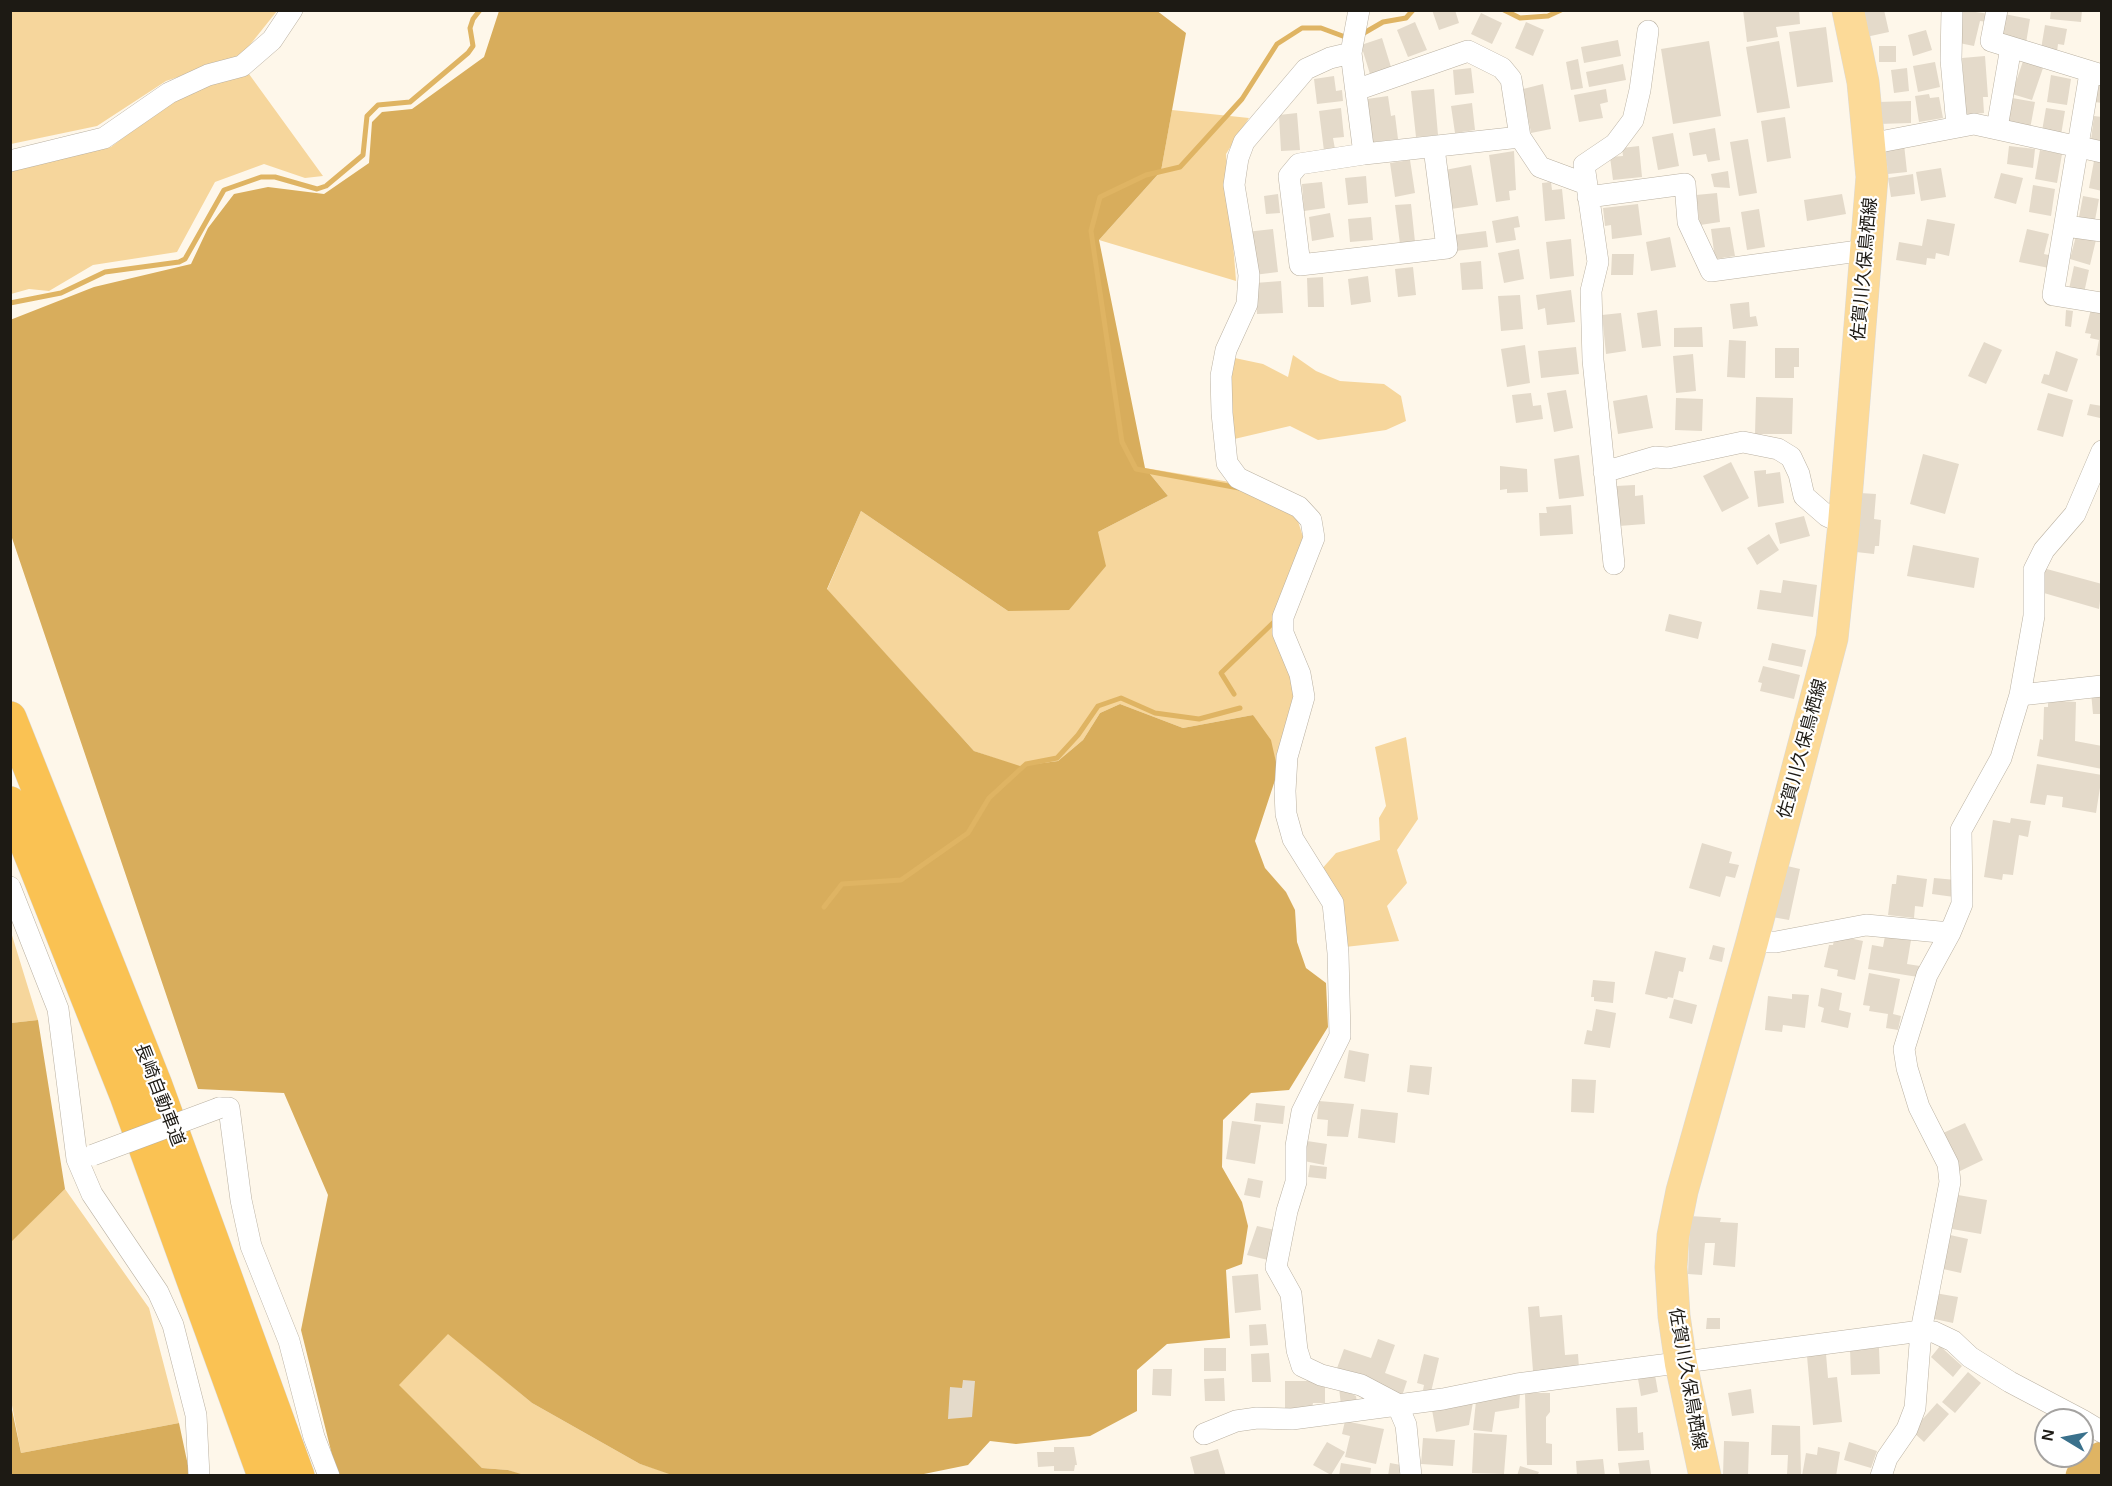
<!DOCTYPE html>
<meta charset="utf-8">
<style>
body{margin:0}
#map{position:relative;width:2112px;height:1486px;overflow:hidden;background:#fef7ea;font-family:Helvetica,sans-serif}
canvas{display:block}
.frame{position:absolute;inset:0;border:12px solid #1d1a14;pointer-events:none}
.north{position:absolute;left:2034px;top:1408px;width:60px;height:60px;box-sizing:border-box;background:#fff;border:2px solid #a5a3a1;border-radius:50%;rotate:280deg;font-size:16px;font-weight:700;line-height:24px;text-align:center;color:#1d1a14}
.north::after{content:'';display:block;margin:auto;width:21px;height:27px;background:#3a718c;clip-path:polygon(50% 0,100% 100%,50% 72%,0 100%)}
</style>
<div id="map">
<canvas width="2112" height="1486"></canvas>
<div class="frame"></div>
<div class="north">N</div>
</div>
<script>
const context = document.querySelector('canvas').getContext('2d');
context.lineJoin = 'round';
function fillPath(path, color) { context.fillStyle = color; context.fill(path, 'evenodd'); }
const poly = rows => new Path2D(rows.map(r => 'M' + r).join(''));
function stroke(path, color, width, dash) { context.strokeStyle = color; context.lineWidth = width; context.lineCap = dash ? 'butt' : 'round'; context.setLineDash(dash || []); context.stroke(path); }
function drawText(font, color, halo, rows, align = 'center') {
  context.font = font + ' Helvetica,"Noto Sans JP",sans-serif'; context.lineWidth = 4.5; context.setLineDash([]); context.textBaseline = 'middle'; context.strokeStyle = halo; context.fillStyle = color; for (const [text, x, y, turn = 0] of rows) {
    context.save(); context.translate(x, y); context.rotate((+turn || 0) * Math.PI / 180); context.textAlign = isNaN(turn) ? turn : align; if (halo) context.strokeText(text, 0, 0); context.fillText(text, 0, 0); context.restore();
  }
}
const green = poly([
 [11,11,277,11,241,56,166,81,97,126,11,144],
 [249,74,323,176,305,178,264,164,215,182,177,252,93,265,49,291,29,289,11,294,11,168,111,147,181,93],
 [1172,110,1249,118,1226,154,1236,281,1099,240,1161,171],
 [1293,355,1316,371,1340,381,1384,384,1401,396,1406,421,1386,430,1318,440,1290,426,1230,440,1230,357,1263,364,1288,377],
 [1145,468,1230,482,1297,518,1304,540,1271,625,1296,689,1278,771,1253,715,1183,728,1120,704,1100,713,1083,740,1058,761,1020,767,974,751,827,590,861,511,1008,611,1098,532,1168,496],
 [1406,737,1418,819,1397,850,1407,883,1387,906,1399,941,1345,947,1320,871,1336,853,1380,840,1379,818,1386,806,1375,747],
 [11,932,38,1020,11,1023],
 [65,1189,149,1308,179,1423,21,1453,11,1400,10,1242],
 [448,1333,532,1403,640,1464,675,1475,524,1476,508,1470,482,1468,398,1385]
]);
const forest = poly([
 [1156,10,1186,33,1161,171,1099,240,1145,468,1168,496,1098,532,1106,566,1069,610,1008,611,861,511,827,589,974,751,1020,766,1058,761,1083,740,1100,713,1120,704,1183,728,1253,715,1271,740,1278,771,1255,841,1265,868,1286,892,1295,910,1297,942,1306,968,1326,983,1328,1027,1289,1090,1251,1093,1223,1120,1222,1167,1242,1202,1248,1226,1242,1264,1226,1270,1230,1338,1167,1344,1137,1370,1137,1411,1090,1436,1016,1444,990,1441,968,1465,919,1475,675,1476,640,1464,532,1403,448,1334,399,1385,482,1468,508,1470,524,1475,337,1475,301,1330,328,1195,284,1093,198,1089,11,535,10,320,94,287,191,264,208,228,234,194,268,187,324,194,369,163,372,122,382,112,412,109,484,57,499,11],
 [38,1020,65,1189,11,1242,11,1023],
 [10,1400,21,1453,179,1423,190,1475,11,1475]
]);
const stream = poly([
 [1504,10,1520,18,1548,16,1561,10],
 [1364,33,1383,22,1406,18,1413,10],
 [10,303,61,293,105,272,179,262,185,259,224,190,261,177,275,177,317,189,326,186,363,155,367,116,378,105,410,102,468,53,473,46,470,28,473,19,480,10],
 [1239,488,1136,469,1122,442,1091,231,1100,197,1146,175,1180,167,1242,99,1277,44,1302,28,1321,28,1348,38],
 [1234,694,1221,673,1276,620],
 [824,907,842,884,901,880,968,833,989,798,1026,764,1057,758,1078,735,1098,706,1121,698,1155,713,1199,719,1240,708]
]);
const river = poly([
 [2082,1476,2102,1458]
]);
const building = poly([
 [1432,10,1455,10,1459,23,1439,30],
 [1743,10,1799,10,1800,24,1776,27,1778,37,1747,42],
 [1861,10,1884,10,1889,32,1866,37],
 [1961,10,1990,14,1988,22,1980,21,1974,46,1959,43,1962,26,1958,25],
 [2051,10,2082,10,2081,22,2050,19],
 [1481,13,1502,23,1492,44,1471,34],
 [2004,14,2030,19,2026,43,2000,38],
 [1415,22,1427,50,1408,57,1397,30],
 [1526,22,1544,30,1533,56,1515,48],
 [2045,25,2067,29,2064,45,2058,44,2057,52,2041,49],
 [1826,27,1833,82,1797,87,1789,32],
 [1926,30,1932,50,1913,56,1908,35],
 [1382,38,1391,67,1370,74,1361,45],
 [1618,40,1621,56,1584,63,1581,47],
 [1709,41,1721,116,1673,124,1661,49],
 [1779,41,1790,108,1757,113,1746,47],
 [1879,46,1896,46,1896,62,1879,62],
 [1985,56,1988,97,1983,97,1984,113,1962,115,1965,100,1962,58],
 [1578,59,1583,88,1571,90,1566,62],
 [2023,61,2043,68,2032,100,2012,94],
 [1935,62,1940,87,1918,92,1913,66],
 [1623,64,1626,80,1589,87,1586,72],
 [1471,68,1474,93,1455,95,1453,70],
 [1907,68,1909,91,1894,93,1891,70],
 [2051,75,2071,79,2067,105,2047,102],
 [1334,76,1336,91,1342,90,1343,101,1317,104,1314,79],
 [1543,84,1551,129,1531,133,1523,89],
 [2098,84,2102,85,2102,103,2095,102],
 [1434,89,1438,135,1416,137,1411,91],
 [1606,89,1608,102,1600,104,1603,118,1579,122,1574,95],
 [1929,94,1930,98,1939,97,1943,118,1919,122,1915,96],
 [1388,96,1391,116,1395,115,1398,139,1373,142,1367,99],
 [2012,98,2035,102,2030,129,2007,125],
 [1911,101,1911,123,1879,124,1878,102],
 [1472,103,1475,130,1455,133,1451,106],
 [1341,108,1344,137,1333,138,1335,149,1324,151,1319,111],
 [2046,108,2065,111,2061,135,2042,131],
 [1297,113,1300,150,1281,151,1279,115],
 [2094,116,2102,117,2102,141,2091,140],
 [1785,117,1791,158,1767,162,1761,121],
 [1715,128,1720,160,1708,162,1706,154,1693,156,1689,133],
 [1673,133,1679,166,1658,170,1652,137],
 [1748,139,1757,193,1739,196,1730,142],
 [1904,144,1907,172,1888,174,1885,147],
 [1639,146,1642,177,1613,180,1610,157,1623,156,1622,148],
 [2009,146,2035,149,2033,168,2007,164],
 [2040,150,2062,154,2057,183,2035,179],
 [1514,151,1516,190,1509,191,1510,200,1496,202,1489,155],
 [1410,160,1415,193,1395,197,1390,163],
 [2094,161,2102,162,2102,191,2089,188],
 [1471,165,1478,205,1451,209,1445,170],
 [1941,168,1946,197,1921,201,1916,172],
 [1728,171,1730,188,1714,187,1711,174],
 [2001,173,2023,178,2016,204,1994,198],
 [1913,174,1915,194,1891,197,1888,178],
 [1366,176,1368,203,1348,205,1345,178],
 [1322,182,1325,208,1304,211,1302,184],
 [1551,182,1552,190,1562,189,1565,219,1545,221,1542,183],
 [2033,185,2055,189,2051,216,2029,212],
 [1717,193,1720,222,1700,225,1696,195],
 [1278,194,1280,213,1266,214,1264,196],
 [1842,194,1846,214,1807,221,1804,200],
 [2083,196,2099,199,2095,220,2079,217],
 [1411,204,1415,242,1400,244,1395,205],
 [1638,204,1642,235,1612,239,1611,225,1605,226,1603,208],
 [1759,209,1765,247,1747,250,1741,212],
 [1330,213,1334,237,1312,241,1309,217],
 [1518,216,1520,227,1514,228,1516,240,1496,243,1492,221],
 [1371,217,1373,240,1350,242,1348,219],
 [1927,219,1955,224,1949,256,1936,253,1935,259,1927,258,1926,265,1896,260,1899,242,1922,246],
 [1730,227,1735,256,1715,259,1711,229],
 [1273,229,1278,272,1254,275,1246,232],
 [2027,229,2049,234,2044,254,2053,256,2049,268,2019,262],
 [1486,231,1488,247,1456,251,1454,235],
 [2076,236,2096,240,2090,265,2070,259],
 [1670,237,1676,267,1651,271,1646,242],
 [1571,239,1574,276,1550,279,1546,242],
 [1519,249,1524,279,1504,283,1498,253],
 [1612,254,1634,254,1633,275,1611,275],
 [1481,261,1483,289,1462,290,1460,263],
 [2074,266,2089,270,2084,293,2069,289],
 [1413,267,1416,295,1398,297,1395,269],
 [1368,276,1371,302,1351,305,1348,279],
 [1323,277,1324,307,1308,307,1307,278],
 [1281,281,1283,313,1257,314,1255,283],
 [1571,290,1575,322,1547,325,1545,308,1538,310,1536,295],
 [1520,295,1523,329,1501,331,1498,296],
 [1749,302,1750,317,1756,316,1758,326,1733,329,1730,304],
 [2091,309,2102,311,2102,357,2096,355,2099,340,2090,338,2091,334,2085,333],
 [1657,310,1661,346,1642,348,1637,313],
 [2066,310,2073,311,2071,327,2065,326],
 [1621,313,1626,351,1606,354,1602,315],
 [1702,327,1703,347,1674,347,1674,328],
 [1729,340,1746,341,1745,378,1727,377],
 [1984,342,2002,350,1986,384,1968,376],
 [1525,345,1530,383,1507,387,1501,349],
 [1576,347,1579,374,1541,378,1538,351],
 [1775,348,1799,348,1799,367,1794,367,1794,378,1775,378],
 [2056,351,2078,359,2067,392,2041,383,2044,374,2049,375],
 [1693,354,1696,391,1676,393,1673,356],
 [1566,390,1573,428,1554,432,1547,393],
 [1531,393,1533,406,1541,405,1543,419,1516,423,1512,395],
 [2048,393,2073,400,2063,437,2037,430],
 [1647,395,1653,428,1618,434,1613,401],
 [1756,397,1793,398,1792,434,1755,434],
 [1676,398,1703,399,1702,431,1675,430],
 [2090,404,2102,406,2100,418,2087,415],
 [1923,454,1959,464,1945,514,1910,504],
 [1579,455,1584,496,1559,499,1554,459],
 [1731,462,1749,498,1722,512,1703,476],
 [1500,466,1527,469,1528,492,1507,493,1507,489,1500,490],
 [1766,470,1766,474,1780,472,1784,503,1758,507,1754,471],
 [1635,485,1635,496,1643,495,1645,524,1619,526,1616,486],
 [1860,493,1876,494,1874,519,1881,520,1879,546,1875,546,1874,554,1856,552],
 [1571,505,1573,534,1540,536,1539,513,1547,513,1546,507],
 [1804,516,1810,536,1780,544,1775,523],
 [1769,534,1779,550,1757,565,1747,548],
 [1913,545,1979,558,1974,588,1907,576],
 [2043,568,2102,584,2099,609,2037,591],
 [1783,580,1817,585,1813,617,1757,609,1760,590,1781,593],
 [1669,614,1702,622,1698,639,1665,631],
 [1772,643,1806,650,1802,667,1768,660],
 [1763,666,1800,675,1794,699,1760,691,1762,683,1758,682],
 [2091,692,2102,692,2102,714,2093,714],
 [2048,700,2076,702,2075,741,2102,746,2102,769,2037,756,2040,739,2043,740,2044,707,2048,707],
 [2037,764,2102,775,2096,813,2062,807,2063,797,2047,795,2045,805,2030,803],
 [2011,818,2031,821,2028,837,2019,835,2013,875,2003,874,2002,880,1984,877,1993,820,2010,823],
 [1702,843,1732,852,1729,863,1739,865,1735,878,1726,876,1720,897,1689,888],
 [1783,865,1800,869,1789,920,1772,917],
 [1897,875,1927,879,1923,907,1915,906,1914,918,1888,915,1892,884,1896,884],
 [1934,878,1956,880,1954,897,1932,894],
 [1835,935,1863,941,1855,980,1837,976,1838,970,1824,967,1829,945,1833,945],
 [1885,936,1911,940,1907,964,1920,966,1918,977,1868,969,1872,945,1883,947],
 [1713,945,1725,948,1722,962,1709,959],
 [1655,951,1686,958,1683,972,1679,971,1673,998,1668,997,1667,999,1645,994],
 [1869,973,1900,979,1893,1014,1901,1016,1898,1030,1886,1028,1888,1014,1869,1011,1870,1006,1863,1005],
 [1593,980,1615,982,1613,1003,1594,1001,1594,997,1591,997],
 [1821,988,1842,993,1839,1010,1851,1013,1848,1028,1821,1022,1824,1008,1818,1006],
 [1792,994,1809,995,1805,1028,1783,1025,1782,1032,1765,1030,1768,996,1792,999],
 [1674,999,1697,1005,1692,1024,1669,1018],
 [1596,1009,1616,1013,1610,1048,1584,1044,1587,1030,1592,1031],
 [1349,1050,1369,1054,1365,1082,1344,1078],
 [1410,1065,1432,1067,1429,1095,1407,1092],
 [1572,1079,1596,1080,1594,1113,1571,1112],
 [1319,1101,1354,1104,1348,1137,1327,1136,1328,1120,1317,1119],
 [1256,1103,1285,1106,1283,1124,1254,1121],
 [1361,1109,1398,1113,1395,1143,1358,1138],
 [1232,1121,1261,1125,1255,1164,1226,1159],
 [1965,1123,1983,1160,1958,1172,1941,1134],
 [1307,1141,1327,1144,1324,1165,1304,1161],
 [1310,1165,1327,1167,1326,1179,1308,1177],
 [1248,1178,1263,1181,1260,1198,1244,1195],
 [1958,1195,1987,1200,1981,1234,1952,1229],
 [1690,1216,1721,1218,1720,1222,1738,1223,1735,1267,1713,1265,1715,1243,1705,1243,1702,1275,1688,1274],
 [1257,1226,1275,1230,1268,1260,1247,1255],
 [1950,1235,1968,1239,1961,1273,1943,1269],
 [1258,1274,1261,1310,1235,1313,1232,1276],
 [1935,1293,1958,1297,1953,1323,1930,1318],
 [1539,1306,1540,1317,1562,1315,1565,1355,1578,1354,1579,1368,1533,1371,1528,1307],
 [1707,1318,1720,1318,1720,1329,1706,1329],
 [1266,1324,1268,1345,1250,1346,1249,1325],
 [1378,1339,1395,1345,1385,1373,1407,1381,1402,1396,1336,1371,1344,1349,1371,1358],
 [1940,1346,1962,1366,1953,1377,1931,1357],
 [1204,1348,1226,1348,1226,1371,1204,1371],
 [1879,1348,1880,1374,1851,1375,1850,1349],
 [1269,1353,1271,1382,1252,1382,1251,1354],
 [1424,1354,1439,1358,1431,1392,1423,1390,1424,1385,1417,1383],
 [1826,1354,1828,1378,1837,1377,1842,1422,1813,1425,1807,1356],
 [1153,1369,1172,1369,1171,1396,1152,1395],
 [1968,1372,1981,1383,1955,1413,1942,1402],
 [1655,1375,1658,1392,1641,1396,1638,1379],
 [1224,1378,1225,1401,1205,1401,1204,1379],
 [963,1380,975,1381,972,1417,948,1419,950,1387,962,1388],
 [1285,1381,1315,1381,1325,1384,1325,1403,1313,1403,1312,1409,1285,1409],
 [1339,1388,1356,1396,1357,1404,1341,1405],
 [1751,1389,1754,1413,1732,1416,1728,1393],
 [1520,1393,1519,1408,1495,1412,1492,1432,1473,1430,1476,1401],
 [1525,1393,1550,1393,1550,1412,1546,1417,1546,1443,1552,1444,1552,1465,1527,1465],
 [1473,1402,1469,1425,1436,1432,1432,1410],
 [1937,1403,1949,1414,1924,1442,1912,1431],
 [1637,1407,1638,1433,1643,1432,1644,1450,1618,1451,1616,1408],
 [1345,1421,1384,1429,1376,1464,1345,1457,1350,1436,1342,1434],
 [1772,1425,1800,1426,1801,1475,1787,1475,1788,1455,1771,1455],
 [1474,1433,1507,1435,1504,1474,1472,1473],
 [1423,1438,1455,1440,1453,1466,1421,1464],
 [1724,1441,1749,1442,1748,1476,1723,1476],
 [1327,1442,1345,1452,1331,1475,1313,1465],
 [1849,1442,1877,1451,1871,1468,1844,1460],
 [1054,1447,1074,1447,1077,1465,1075,1465,1074,1471,1054,1471,1054,1466,1038,1467,1037,1452,1054,1452],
 [1818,1447,1840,1452,1836,1476,1802,1476,1806,1453,1817,1455],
 [1218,1449,1226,1476,1195,1476,1190,1457],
 [1603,1459,1605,1476,1577,1476,1576,1461],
 [1649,1460,1651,1474,1620,1476,1618,1463],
 [1341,1463,1371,1468,1370,1476,1339,1476],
 [1390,1463,1401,1465,1399,1476,1388,1476],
 [1520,1466,1539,1472,1537,1476,1517,1476]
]);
const street = poly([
 [1359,10,1351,53,1330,58,1306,69,1244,142,1238,158,1234,185,1249,275,1247,304,1226,350,1221,376,1222,413,1227,463,1238,478,1299,507,1311,520,1314,538,1283,617,1283,633,1300,674,1304,697,1287,757,1285,791,1286,814,1293,839,1333,903,1338,953,1340,1036,1302,1112,1296,1146,1296,1182,1287,1211,1276,1267,1291,1294,1297,1350,1302,1366,1321,1375,1361,1385,1397,1404,1406,1425,1411,1476],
 [1952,10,1951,60,1957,126],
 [1997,10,1991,41,2102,75],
 [1351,53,1364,154,1299,164,1289,176,1300,265,1447,248,1434,148],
 [2090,73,2053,295,2102,303],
 [1356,90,1468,51,1502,68,1511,79,1520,137,1364,154],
 [1997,128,2011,47],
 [1520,137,1540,167,1586,184],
 [1869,144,1974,124,2102,152],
 [10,161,104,138,169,93,208,75,242,66,272,40,292,10],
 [1588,197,1685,184,1688,222,1711,271,1866,250],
 [2066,226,2102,231],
 [1604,472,1655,457,1668,458,1743,442,1778,449,1791,457,1799,474,1804,496,1827,516,1844,524],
 [1614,564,1593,360,1591,291,1598,262,1584,165,1615,144,1633,120,1640,90,1648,31],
 [2020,695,2102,686],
 [10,887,58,1009,77,1159,92,1194,158,1292,173,1325,196,1415,199,1476],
 [1752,942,1776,942,1866,925,1950,933],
 [219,1108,229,1108,241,1200,251,1246,289,1341,314,1437,329,1476],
 [2082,1420,2102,1432],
 [1204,1434,1236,1421,1257,1418,1292,1419,1443,1399,1517,1384,1921,1331,1934,1332,1953,1341,1970,1357,2010,1382,2082,1420],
 [1881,1476,1887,1458,1907,1429,1915,1408,1921,1331,1950,1182,1948,1164,1919,1107,1907,1068,1904,1049,1927,975,1950,933,1962,904,1961,830,2001,758,2020,695,2034,616,2034,570,2044,550,2075,514,2102,451]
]);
const primary = poly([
 [1705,1476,1681,1364,1674,1316,1671,1267,1673,1236,1682,1191,1752,942,1832,638,1844,524,1872,177,1863,82,1848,10]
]);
const highway = poly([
 [10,718,155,1083,298,1476],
 [10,803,126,1095,264,1476]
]);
const streetBridge = poly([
 [93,1155,219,1108]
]);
const streetNames = [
 ["佐賀川久保鳥栖線",1865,269,-85],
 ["佐賀川久保鳥栖線",1803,749,-75],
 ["長崎自動車道",159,1095,69],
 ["佐賀川久保鳥栖線",1687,1379,80]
];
fillPath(green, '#f6d69c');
fillPath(forest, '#d8ad5c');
stroke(stream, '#dfb463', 5);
stroke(river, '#dfb463', 33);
fillPath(building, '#e4daca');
stroke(street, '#bab1a2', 22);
stroke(primary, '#dbdad9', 33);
stroke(highway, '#dbdad9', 34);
stroke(street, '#fff', 21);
stroke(primary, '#fcda98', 32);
stroke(highway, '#fac253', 33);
stroke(streetBridge, '#bab1a2', 22, []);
stroke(streetBridge, '#fff', 21);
drawText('18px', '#1d1a14', '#fff', streetNames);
</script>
